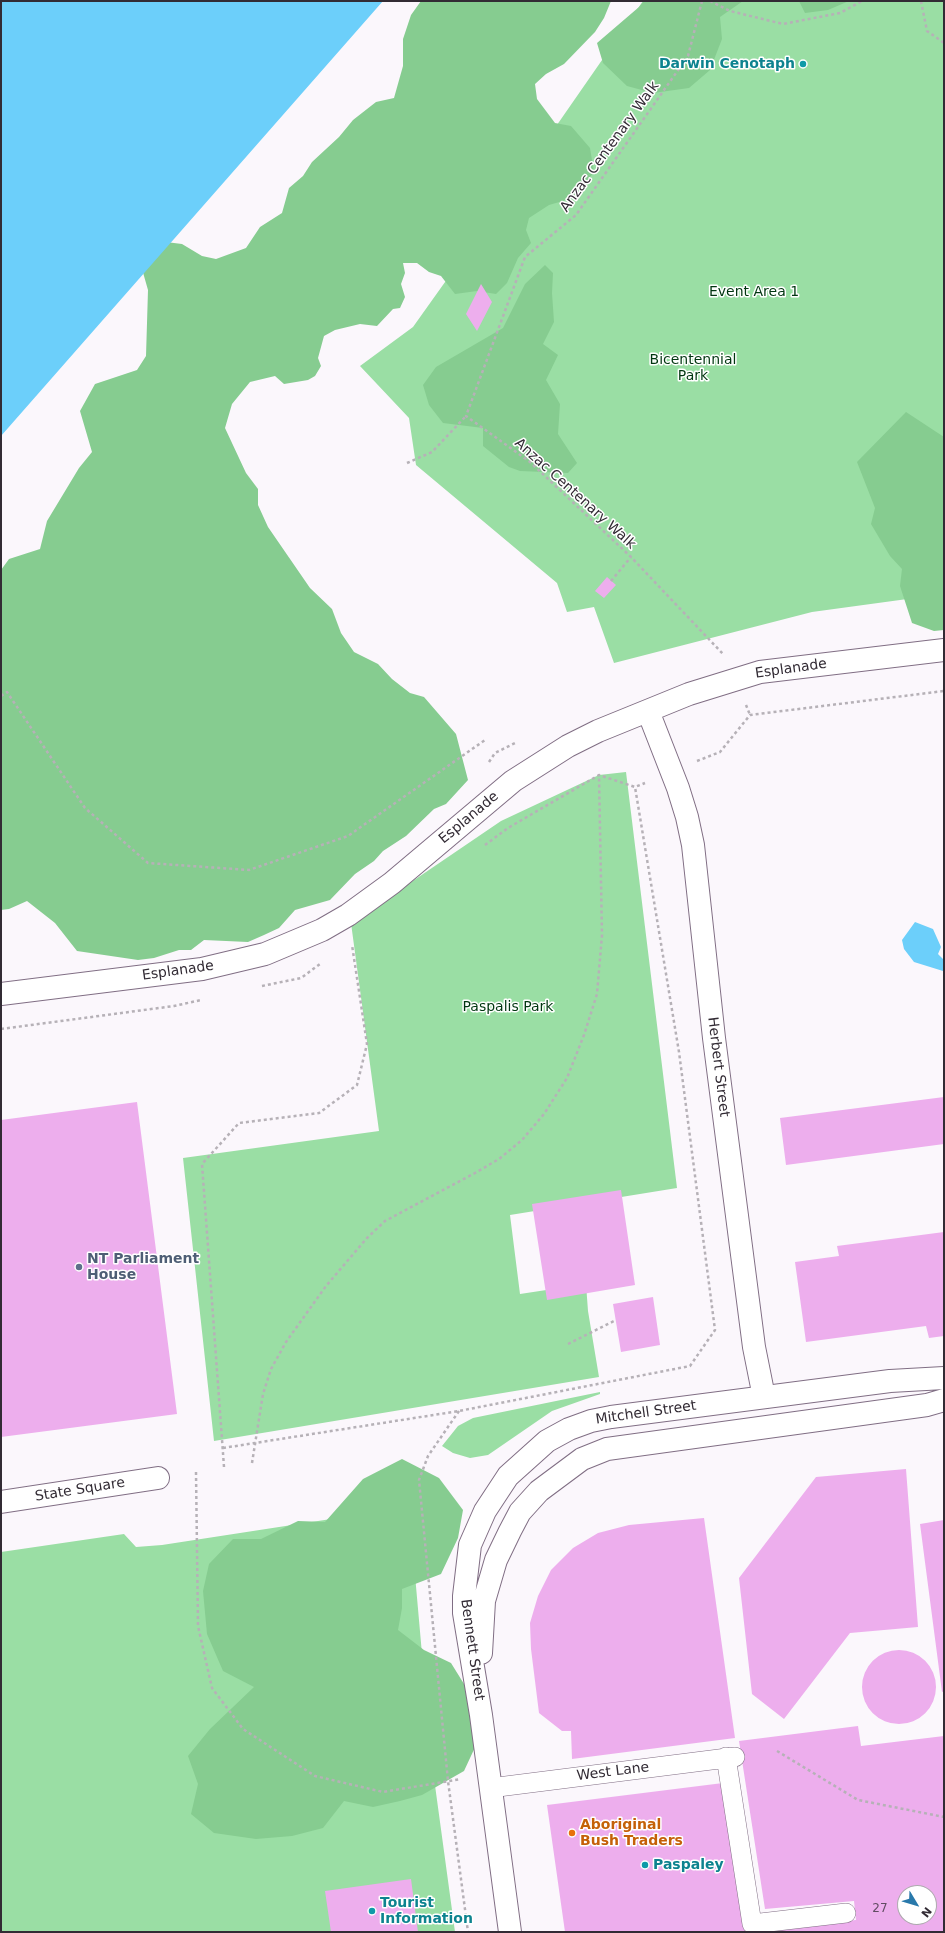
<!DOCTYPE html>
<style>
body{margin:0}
#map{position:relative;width:945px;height:1933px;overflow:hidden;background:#fbf7fc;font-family:"DejaVu Sans",sans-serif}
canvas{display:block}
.frame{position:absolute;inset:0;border:2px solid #322b34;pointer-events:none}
.north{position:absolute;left:897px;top:1885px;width:40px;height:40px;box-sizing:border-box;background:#fff;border:1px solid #adaaae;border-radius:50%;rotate:128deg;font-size:11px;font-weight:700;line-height:16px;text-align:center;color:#322b34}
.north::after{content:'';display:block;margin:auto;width:14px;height:18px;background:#2979ab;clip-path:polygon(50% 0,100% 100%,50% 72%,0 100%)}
</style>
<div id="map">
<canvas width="945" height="1933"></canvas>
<div class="frame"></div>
<div class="north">N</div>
</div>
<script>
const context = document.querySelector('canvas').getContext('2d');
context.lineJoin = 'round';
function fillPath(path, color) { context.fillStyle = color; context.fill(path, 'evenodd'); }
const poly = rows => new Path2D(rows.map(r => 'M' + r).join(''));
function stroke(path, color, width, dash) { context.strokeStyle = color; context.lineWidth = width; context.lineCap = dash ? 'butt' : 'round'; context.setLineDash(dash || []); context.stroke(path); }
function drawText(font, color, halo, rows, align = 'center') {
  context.font = font + ' "DejaVu Sans",sans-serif'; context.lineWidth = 3; context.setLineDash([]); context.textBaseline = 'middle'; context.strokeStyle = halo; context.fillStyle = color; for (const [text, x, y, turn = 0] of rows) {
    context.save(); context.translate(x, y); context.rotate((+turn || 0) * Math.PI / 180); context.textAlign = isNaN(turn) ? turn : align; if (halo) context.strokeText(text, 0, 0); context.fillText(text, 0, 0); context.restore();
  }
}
const green = poly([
 [643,1,944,1,944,594,812,612,614,663,594,607,567,612,557,583,416,465,409,418,360,366,413,327,559,122],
 [626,772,677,1188,510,1215,520,1294,586,1284,588,1311,599,1377,214,1441,183,1158,379,1131,351,923,501,821,599,775],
 [600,1392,600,1394,552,1411,488,1455,470,1458,453,1453,442,1446,458,1426,473,1418],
 [409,1507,431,1756,455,1932,1,1932,1,1552,124,1534,136,1547,162,1545]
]);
const forest = poly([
 [421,1,611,1,604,18,595,32,564,64,546,74,535,84,537,99,555,123,571,126,590,148,594,172,573,198,549,205,529,218,526,230,531,243,518,258,507,283,496,294,477,291,455,294,441,276,429,272,417,263,403,263,405,273,401,284,405,297,400,308,393,309,377,326,360,324,335,330,324,336,318,358,321,366,315,376,308,380,284,384,275,376,250,382,232,404,225,428,246,473,258,489,258,505,268,527,310,588,332,609,341,633,354,652,378,664,392,679,410,693,424,697,456,734,468,780,446,804,434,809,406,836,383,851,374,861,355,874,330,900,295,910,279,928,264,935,248,942,204,940,191,950,179,950,154,958,138,960,77,951,55,923,27,901,9,909,1,910,1,570,9,559,40,549,47,521,79,468,92,452,80,411,95,384,137,370,146,356,148,290,140,262,158,241,182,244,202,256,216,259,246,248,260,227,282,213,289,188,303,176,312,162,339,137,353,120,376,102,394,98,403,66,403,39,411,15],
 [644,1,743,1,720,17,722,39,710,70,689,88,653,93,627,86,603,63,597,43,639,7],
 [799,1,849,1,828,10,805,13],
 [545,265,553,273,552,293,554,322,543,344,558,355,546,380,560,404,558,434,577,463,568,473,520,471,509,467,483,446,483,428,443,423,429,405,423,385,436,367,503,328,525,284],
 [906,412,944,437,944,630,934,631,912,623,900,586,902,569,890,556,871,524,875,508,857,462],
 [402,1459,439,1478,463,1510,458,1538,441,1574,402,1589,402,1608,398,1630,424,1650,451,1663,469,1692,477,1743,464,1771,422,1795,400,1801,373,1807,344,1801,323,1828,292,1836,256,1839,214,1833,191,1814,198,1784,188,1756,210,1729,254,1687,223,1671,207,1634,203,1591,209,1564,233,1539,261,1539,298,1521,325,1522,363,1479]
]);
const water = poly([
 [1,1,383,1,1,436],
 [915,922,933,929,941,947,938,954,944,960,943,971,914,962,904,949,902,940]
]);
const building = poly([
 [481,284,492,302,477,331,466,314],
 [607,577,616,585,604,598,595,591],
 [944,1097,944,1144,786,1165,780,1118],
 [137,1102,177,1414,1,1437,1,1120],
 [621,1190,635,1285,547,1300,532,1204],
 [944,1232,944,1336,929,1338,926,1326,806,1342,795,1262,839,1256,837,1246],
 [653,1297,660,1345,621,1352,613,1304],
 [906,1469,918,1627,850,1633,784,1719,752,1694,739,1578,816,1477],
 [704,1518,735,1738,572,1759,571,1731,562,1731,539,1713,531,1649,530,1623,538,1596,551,1570,573,1548,598,1533,629,1525],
 [944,1520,944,1691,942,1692,920,1524],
 '862 1687a37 37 0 1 1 74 0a37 37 0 1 1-74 0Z',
 [858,1726,861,1746,944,1736,944,1932,565,1932,547,1805,723,1783,745,1930,856,1920,854,1901,765,1909,739,1741],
 [905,1893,929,1893,929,1917,905,1917],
 [411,1879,418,1932,331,1932,325,1891]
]);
const path = poly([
 [702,1,688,56,576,215,525,257,466,416,530,462,631,557,723,654],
 [710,1,730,11,783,24,840,13,862,1],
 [921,1,927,31,944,43],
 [407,463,432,452,466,416],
 [611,581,631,557],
 [1,696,7,692,85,808,148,863,249,870,348,836,485,740],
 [746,705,750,715],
 [697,761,720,752,750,715,944,691],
 [489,762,495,753,515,743],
 [485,845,508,828,599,775,635,787,645,783],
 [262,986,301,978,320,964],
 [1,1029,174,1006,201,1000],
 [568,1344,616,1320],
 [459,1411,428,1456,419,1480,448,1781,468,1932],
 [223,1448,459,1411,690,1366,715,1330,679,1052,635,787],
 [252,1463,263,1394,271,1369,286,1342,326,1286,367,1238,385,1221,475,1173,499,1159,522,1140,544,1114,567,1078,584,1035,597,994,602,935,599,775],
 [224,1467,202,1164,239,1123,319,1113,357,1085,367,1044,352,945],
 [196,1472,198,1626,212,1688,243,1729,315,1776,383,1792,461,1779],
 [777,1751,858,1800,944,1817]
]);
const service = poly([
 [726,1757,752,1924,846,1913],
 [490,1788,735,1757]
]);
const pedestrian = poly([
 [1,1502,158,1478]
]);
const minor = poly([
 [648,711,678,788,687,817,693,845,714,1038,754,1347,764,1397],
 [1,994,202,969,265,954,322,930,348,915,392,883,513,781,568,746,598,731,689,694,760,672,944,650]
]);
const tertiary = poly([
 [481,1653,484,1601,496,1560,510,1531,520,1512,539,1491,582,1459,607,1449,927,1405,944,1400],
 [510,1932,481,1715,464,1613,464,1596,470,1545,485,1511,508,1476,547,1441,569,1429,591,1421,611,1417,890,1381,944,1378]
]);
const markers = [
 [803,64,4,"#0f9aa8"],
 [79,1267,4,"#5c6f8a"],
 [572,1833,4,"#e8710a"],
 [645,1865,4,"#0f9aa8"],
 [372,1911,4,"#0f9aa8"]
];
const numberNames = [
 ["27",880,1909]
];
const cultureNames = [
 ["Darwin Cenotaph",795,64,"right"],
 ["Paspaley",653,1865],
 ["Tourist",380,1903],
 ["Information",380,1919]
];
const streetNames = [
 ["Anzac Centenary Walk",610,147,-54],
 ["Anzac Centenary Walk",575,494,42],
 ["Esplanade",791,669,-8],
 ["Esplanade",469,818,-40],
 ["Esplanade",178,971,-8],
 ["Herbert Street",718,1067,83],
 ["Mitchell Street",646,1413,-8],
 ["State Square",80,1490,-9],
 ["Bennett Street",472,1650,82],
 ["West Lane",613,1772,-7]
];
const parkNames = [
 ["Event Area 1",754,292],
 ["Bicentennial",693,360],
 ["Park",693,376],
 ["Paspalis Park",508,1007]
];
const serviceNames = [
 ["NT Parliament",87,1259],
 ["House",87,1275]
];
const foodNames = [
 ["Aboriginal",580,1825],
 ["Bush Traders",580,1841]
];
fillPath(green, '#9adea4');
fillPath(forest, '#86cc90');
fillPath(water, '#6ccffa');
fillPath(building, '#edaeed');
stroke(service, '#806e84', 20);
stroke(pedestrian, '#806e84', 24);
stroke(minor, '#806e84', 24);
stroke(tertiary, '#806e84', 24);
stroke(path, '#b6b1b7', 2.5, [3, 3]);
stroke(service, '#fff', 19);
stroke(pedestrian, '#fff', 22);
stroke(minor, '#fff', 22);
stroke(tertiary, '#fff', 22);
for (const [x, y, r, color] of markers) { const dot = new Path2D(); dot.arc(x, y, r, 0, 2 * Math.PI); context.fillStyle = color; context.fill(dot); stroke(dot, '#fff', 1.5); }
drawText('12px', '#614c62', null, numberNames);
drawText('bold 14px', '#0d838f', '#fff', cultureNames, 'left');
drawText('14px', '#322b34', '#fff', streetNames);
drawText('14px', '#003610', '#fff', parkNames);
drawText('bold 14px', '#4e5e75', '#fff', serviceNames, 'left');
drawText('bold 14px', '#c56008', '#fff', foodNames, 'left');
</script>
